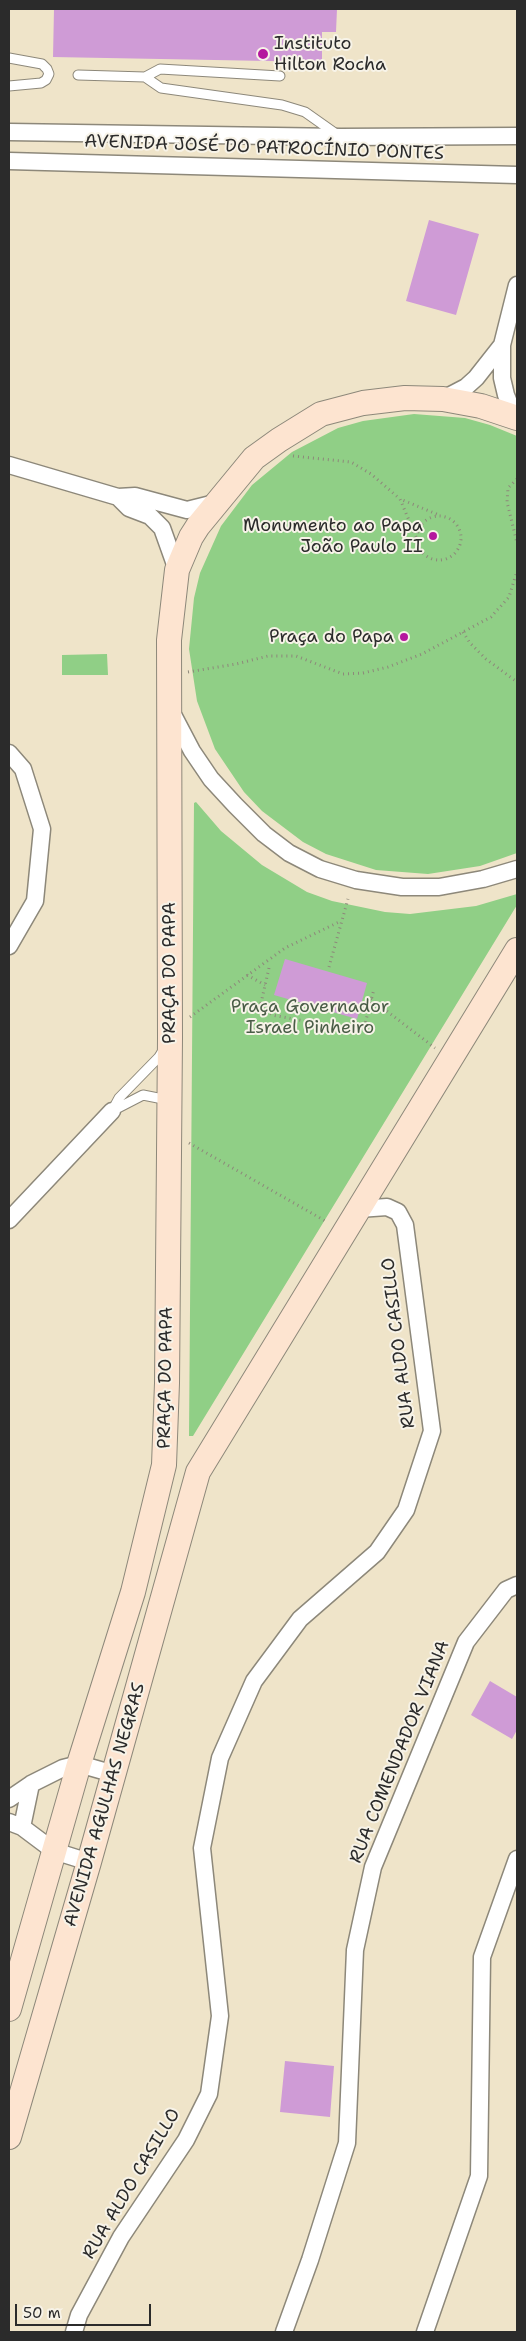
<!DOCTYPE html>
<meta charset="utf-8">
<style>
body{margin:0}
#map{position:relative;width:526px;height:2341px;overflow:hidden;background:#efe4c9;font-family:"Shantell Sans",sans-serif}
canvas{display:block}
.frame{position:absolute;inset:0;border:10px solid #2b2b2b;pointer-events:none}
.scale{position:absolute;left:15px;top:2304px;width:136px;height:22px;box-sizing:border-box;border:2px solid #2b2b2b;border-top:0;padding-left:6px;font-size:15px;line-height:18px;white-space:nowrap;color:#2b2b2b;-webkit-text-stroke:4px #f7f3e8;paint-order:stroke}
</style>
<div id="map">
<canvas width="526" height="2341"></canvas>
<div class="frame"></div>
<div class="scale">50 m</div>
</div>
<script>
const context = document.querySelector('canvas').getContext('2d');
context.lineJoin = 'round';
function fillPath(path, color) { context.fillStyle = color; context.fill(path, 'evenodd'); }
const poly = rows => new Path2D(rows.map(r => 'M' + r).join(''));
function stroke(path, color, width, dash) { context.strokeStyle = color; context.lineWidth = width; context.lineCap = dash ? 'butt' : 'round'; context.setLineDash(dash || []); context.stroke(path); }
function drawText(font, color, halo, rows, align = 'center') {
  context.font = font + ' "Shantell Sans",sans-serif'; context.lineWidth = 4; context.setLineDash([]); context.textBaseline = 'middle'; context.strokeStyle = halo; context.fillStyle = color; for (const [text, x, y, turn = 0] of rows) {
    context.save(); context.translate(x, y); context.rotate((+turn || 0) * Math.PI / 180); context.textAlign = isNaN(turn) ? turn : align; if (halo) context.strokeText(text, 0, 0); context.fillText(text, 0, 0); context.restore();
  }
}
const green = poly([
 [414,414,465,418,490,425,517,436,517,853,480,866,428,874,376,870,326,854,303,842,262,811,244,792,215,749,197,701,189,649,194,598,200,573,221,526,252,485,292,452,338,428,363,421],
 [107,654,108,675,62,675,62,655],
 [196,802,221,831,262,865,307,892,332,901,385,912,410,914,476,906,517,894,517,905,193,1436,189,1436,194,803]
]);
const building = poly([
 [54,9,337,9,336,32,322,32,322,62,53,57],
 [429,220,479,234,456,315,406,301],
 [285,959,367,983,357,1019,274,995],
 [490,1681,517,1697,517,1730,512,1739,471,1715],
 [285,2061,334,2066,330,2117,280,2112]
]);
const path = poly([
 [293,456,351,462,371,474,400,499],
 [517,479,508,488,507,502,517,543],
 '417 538a22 22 0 1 1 44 0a22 22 0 1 1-44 0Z',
 [416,537,400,499,439,515],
 [463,632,470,643,486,659,517,682],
 [188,672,236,664,268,656,296,656,343,674,363,673,388,667,422,654,491,617,509,597,517,571],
 [329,967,348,899],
 [269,968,261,1003,272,1015,354,1030,365,1024,374,989],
 [247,975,265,985],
 [371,999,435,1048],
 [190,1017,285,948,341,921],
 [189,1143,327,1222]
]);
const lane = poly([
 [9,58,42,64,47,69,49,74,46,80,41,83,9,86],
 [78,75,145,77,160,69,280,76],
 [145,77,161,88,282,105,305,112,339,136],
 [164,1049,159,1057,119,1098,112,1111,143,1095,168,1100]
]);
const street = poly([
 [9,132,341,137,517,136],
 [9,161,517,175],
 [502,345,517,285],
 [443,399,466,387,476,378,502,345,502,378,506,395,515,417],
 [9,465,118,497],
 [177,570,162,528,150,516,129,508,118,497,135,496,187,510,215,503],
 [171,711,192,751,211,779,235,805,264,834,289,853,320,869,356,880,402,887,439,887,483,879,517,869],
 [9,753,23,769,42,829,35,901,9,946],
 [9,1220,112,1111],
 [9,1799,31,1784,63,1768,79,1764,114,1774],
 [9,1822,22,1827,54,1851,89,1862],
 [22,1827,31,1784],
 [74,2332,79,2315,121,2237,186,2140,209,2094,220,2016,202,1848,220,1758,254,1681,300,1619,377,1552,406,1510,432,1431,405,1225,398,1212,387,1207,359,1209],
 [284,2332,310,2260,347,2143,355,1950,373,1867,466,1642,506,1590,517,1585],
 [425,2332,479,2176,482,1957,517,1859]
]);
const secondary = poly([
 [9,2009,79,1764,133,1592,164,1465,167,1383,170,1038,169,640,177,570,191,537,198,526,254,458,279,440,321,414,363,403,405,398,443,399,481,406,517,418],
 [9,2137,89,1862,198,1472,517,950]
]);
const markers = [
 [263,54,6,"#b5179e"],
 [433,536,5,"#b5179e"],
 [404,637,5,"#b5179e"]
];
const poiNames = [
 ["Instituto",274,44,"left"],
 ["Hilton Rocha",274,65,"left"],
 ["Monumento ao Papa",423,526],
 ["João Paulo II",423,547],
 ["Praça do Papa",394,637]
];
const streetNames = [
 ["AVENIDA JOSÉ DO PATROCÍNIO PONTES",264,148,2],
 ["PRAÇA DO PAPA",170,973,-90],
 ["RUA ALDO CASILLO",399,1343,-97],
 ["PRAÇA DO PAPA",166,1378,-89],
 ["RUA COMENDADOR VIANA",400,1752,-68],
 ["AVENIDA AGULHAS NEGRAS",105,1805,-74],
 ["RUA ALDO CASILLO",132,2184,-59]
];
const parkNames = [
 ["Praça Governador",310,1007],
 ["Israel Pinheiro",310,1028]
];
fillPath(green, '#90cf86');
fillPath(building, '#cf9bd6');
stroke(lane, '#8d887a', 11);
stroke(street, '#8d887a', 19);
stroke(secondary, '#8d887a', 26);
stroke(path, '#8d887a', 3, [1, 4]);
stroke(lane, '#fff', 9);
stroke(street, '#fff', 16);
stroke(secondary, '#fde4d0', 24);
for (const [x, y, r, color] of markers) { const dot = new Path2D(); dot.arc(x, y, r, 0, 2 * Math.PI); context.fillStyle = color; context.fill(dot); stroke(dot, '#f7f3e8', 2); }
drawText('18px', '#2b2b2b', '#f7f3e8', poiNames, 'right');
drawText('18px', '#2b2b2b', '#f7f3e8', streetNames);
drawText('18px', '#495c46', '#f7f3e8', parkNames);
</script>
